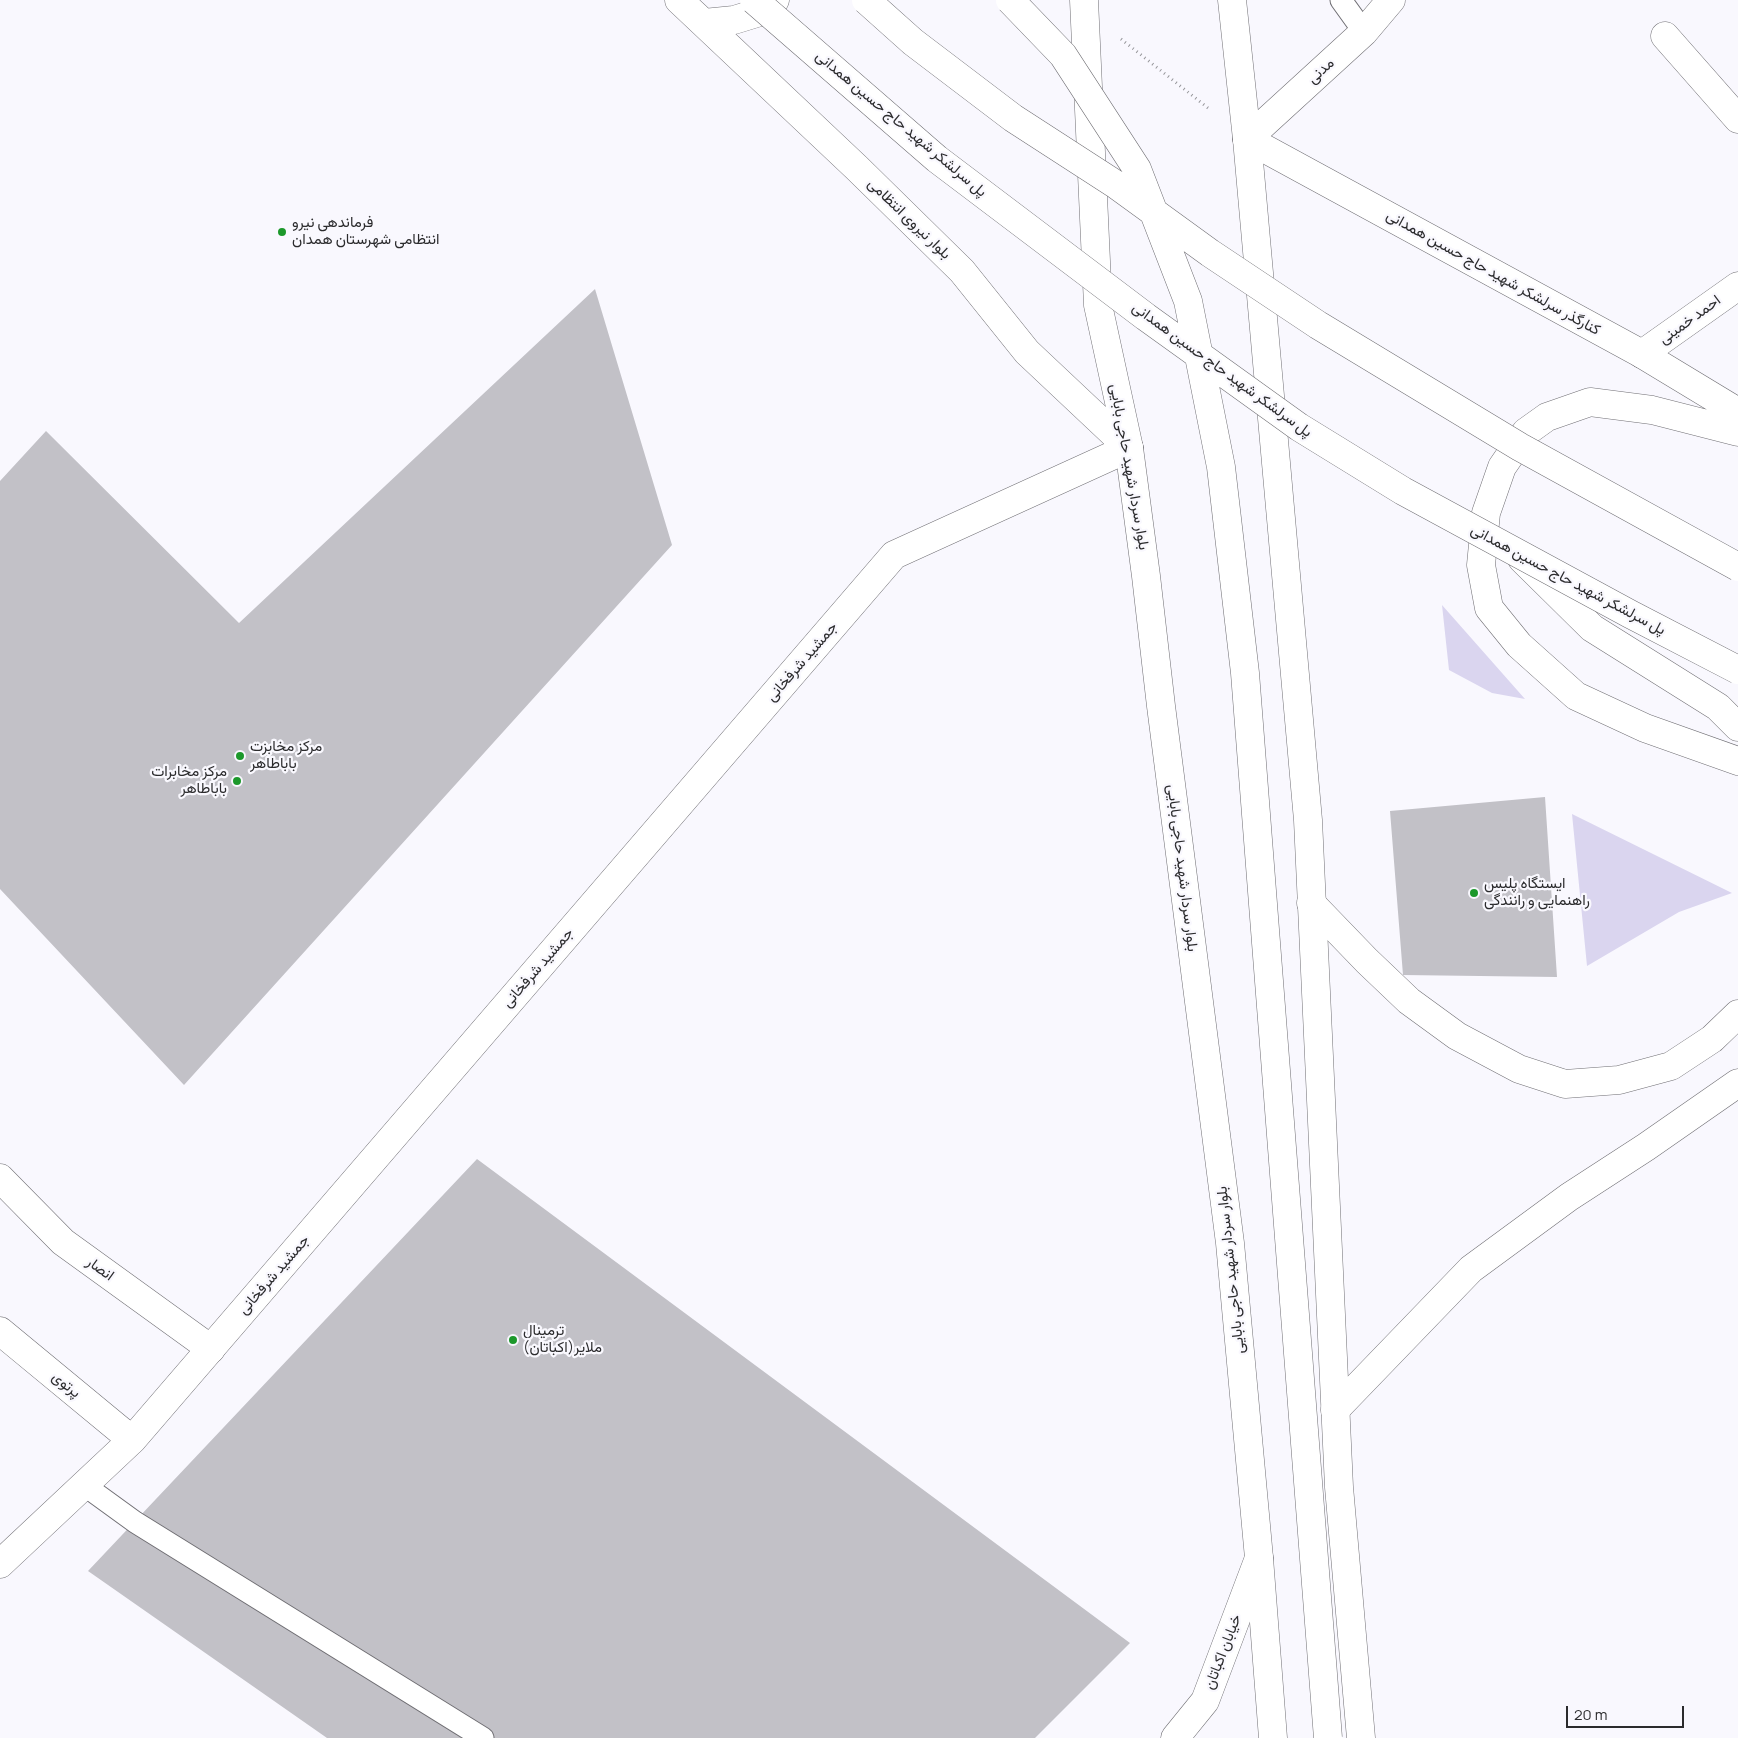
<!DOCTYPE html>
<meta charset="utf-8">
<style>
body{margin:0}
#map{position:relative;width:1738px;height:1738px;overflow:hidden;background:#f9f8fe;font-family:Manrope,sans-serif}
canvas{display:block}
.scale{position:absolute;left:1566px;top:1706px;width:118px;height:22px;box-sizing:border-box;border:2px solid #2b2b2d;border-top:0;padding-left:6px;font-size:15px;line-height:18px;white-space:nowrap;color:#2b2b2d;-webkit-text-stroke:4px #f9f8fe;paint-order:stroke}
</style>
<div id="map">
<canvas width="1738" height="1738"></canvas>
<div class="scale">20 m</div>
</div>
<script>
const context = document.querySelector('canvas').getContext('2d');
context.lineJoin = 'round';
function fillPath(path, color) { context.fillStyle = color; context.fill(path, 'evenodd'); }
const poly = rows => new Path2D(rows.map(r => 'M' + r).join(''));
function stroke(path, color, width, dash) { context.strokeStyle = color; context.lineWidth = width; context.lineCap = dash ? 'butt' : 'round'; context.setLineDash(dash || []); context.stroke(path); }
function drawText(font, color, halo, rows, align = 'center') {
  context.font = font + ' Manrope,Vazirmatn,sans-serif'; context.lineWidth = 4.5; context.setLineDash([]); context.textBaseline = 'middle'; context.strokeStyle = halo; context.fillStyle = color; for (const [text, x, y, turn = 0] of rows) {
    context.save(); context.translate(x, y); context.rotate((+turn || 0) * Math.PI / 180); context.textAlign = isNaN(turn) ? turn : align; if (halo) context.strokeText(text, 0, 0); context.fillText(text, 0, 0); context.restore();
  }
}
const green = poly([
 [1442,605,1525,699,1492,693,1449,670],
 [1572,814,1732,893,1679,912,1587,966]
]);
const building = poly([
 [595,289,672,545,184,1085,0,889,0,481,46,431,239,623],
 [1545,797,1557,977,1403,975,1390,811],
 [477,1159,1130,1643,1035,1738,327,1738,88,1571]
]);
const path = poly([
 [1121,39,1208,108]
]);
const lane = poly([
 [1341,0,1364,32],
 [84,1485,135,1522,483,1738]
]);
const street = poly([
 [1665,36,1738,119],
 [1642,354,1738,286],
 [0,1178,63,1242,211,1349]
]);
const secondary = poly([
 [1247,139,1364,32,1391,0],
 [0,1331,132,1440],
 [0,1564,132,1440,894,555,1129,448],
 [1175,1738,1205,1701,1259,1558]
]);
const primary = poly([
 [679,0,857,168,962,271,1027,352,1129,448],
 [704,23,734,20,760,12,775,0],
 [1247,139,1642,354,1738,412],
 [1738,432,1652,410,1590,402,1547,417,1526,432,1502,467,1486,513,1481,565,1489,608,1519,645,1576,696,1645,728,1738,761],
 [1522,559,1592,628,1718,707,1738,727],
 [1311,903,1367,961,1409,1001,1457,1036,1519,1069,1565,1084,1619,1080,1671,1066,1712,1039,1738,1014],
 [1335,1410,1471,1269,1569,1197,1646,1147,1738,1083]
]);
const highway = poly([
 [1084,0,1098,305,1129,448,1146,576,1161,706,1230,1243,1259,1558,1273,1738],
 [1232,0,1247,139,1308,820,1339,1487,1361,1738]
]);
const primaryBridge = poly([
 [754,0,937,159,1146,317,1299,427,1403,491,1630,614,1738,670],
 [866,0,913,42,1013,118,1115,184,1210,253,1318,325,1520,447,1738,567],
 [1010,0,1063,55,1137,169,1188,301,1221,467,1245,673,1328,1738]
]);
const markers = [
 [282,232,5,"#1c982b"],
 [240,756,5,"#1c982b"],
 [237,781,5,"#1c982b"],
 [1474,893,5,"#1c982b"],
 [513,1340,5,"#1c982b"]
];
const streetNames = [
 ["مدنی",1321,71,-42],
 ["پل سرلشکر شهید حاج حسین همدانی",901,124,40],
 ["بلوار نیروی انتظامی",909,219,44],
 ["کنارگذر سرلشکر شهید حاج حسین همدانی",1493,273,29],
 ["احمد خمینی",1690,320,-36],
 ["پل سرلشکر شهید حاج حسین همدانی",1222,370,36],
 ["بلوار سردار شهید حاجی بابایی",1129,467,80],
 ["پل سرلشکر شهید حاج حسین همدانی",1568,580,28],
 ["جمشید شرفخانی",802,662,-49],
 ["بلوار سردار شهید حاجی بابایی",1182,868,83],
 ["جمشید شرفخانی",538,968,-49],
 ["انصار",100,1269,36],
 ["بلوار سردار شهید حاجی بابایی",1231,1270,-96],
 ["جمشید شرفخانی",274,1275,-49],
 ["پرتوی",66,1385,39],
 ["خیابان اکباتان",1223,1652,-69]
];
const poiNames = [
 ["فرماندهی نیرو",292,223],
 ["انتظامی شهرستان همدان",292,240],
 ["مرکز مخابزت",250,747],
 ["باباطاهر",250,764],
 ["مرکز مخابرات",227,772,"right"],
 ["باباطاهر",227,789,"right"],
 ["ایستگاه پلیس",1484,884],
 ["راهنمایی و رانندگی",1484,901],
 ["ترمینال",523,1331],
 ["ملایر(اکباتان)",523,1348]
];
fillPath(green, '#dad5ef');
fillPath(building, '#c2c1c7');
stroke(lane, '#706f74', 23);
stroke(street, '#706f74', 29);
stroke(secondary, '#706f74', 29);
stroke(primary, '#706f74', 29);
stroke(highway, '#706f74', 29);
stroke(path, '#96969a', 3, [1, 4]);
stroke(lane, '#fff', 21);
stroke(street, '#fff', 28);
stroke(secondary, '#fff', 28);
stroke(primary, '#fff', 28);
stroke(highway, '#fff', 28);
stroke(primaryBridge, '#706f74', 29, []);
stroke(primaryBridge, '#fff', 28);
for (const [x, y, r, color] of markers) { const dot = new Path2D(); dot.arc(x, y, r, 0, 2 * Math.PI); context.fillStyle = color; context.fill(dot); stroke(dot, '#f9f8fe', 2); }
drawText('15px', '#2b2b2d', '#f9f8fe', streetNames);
drawText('15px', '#2b2b2d', '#f9f8fe', poiNames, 'left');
</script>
